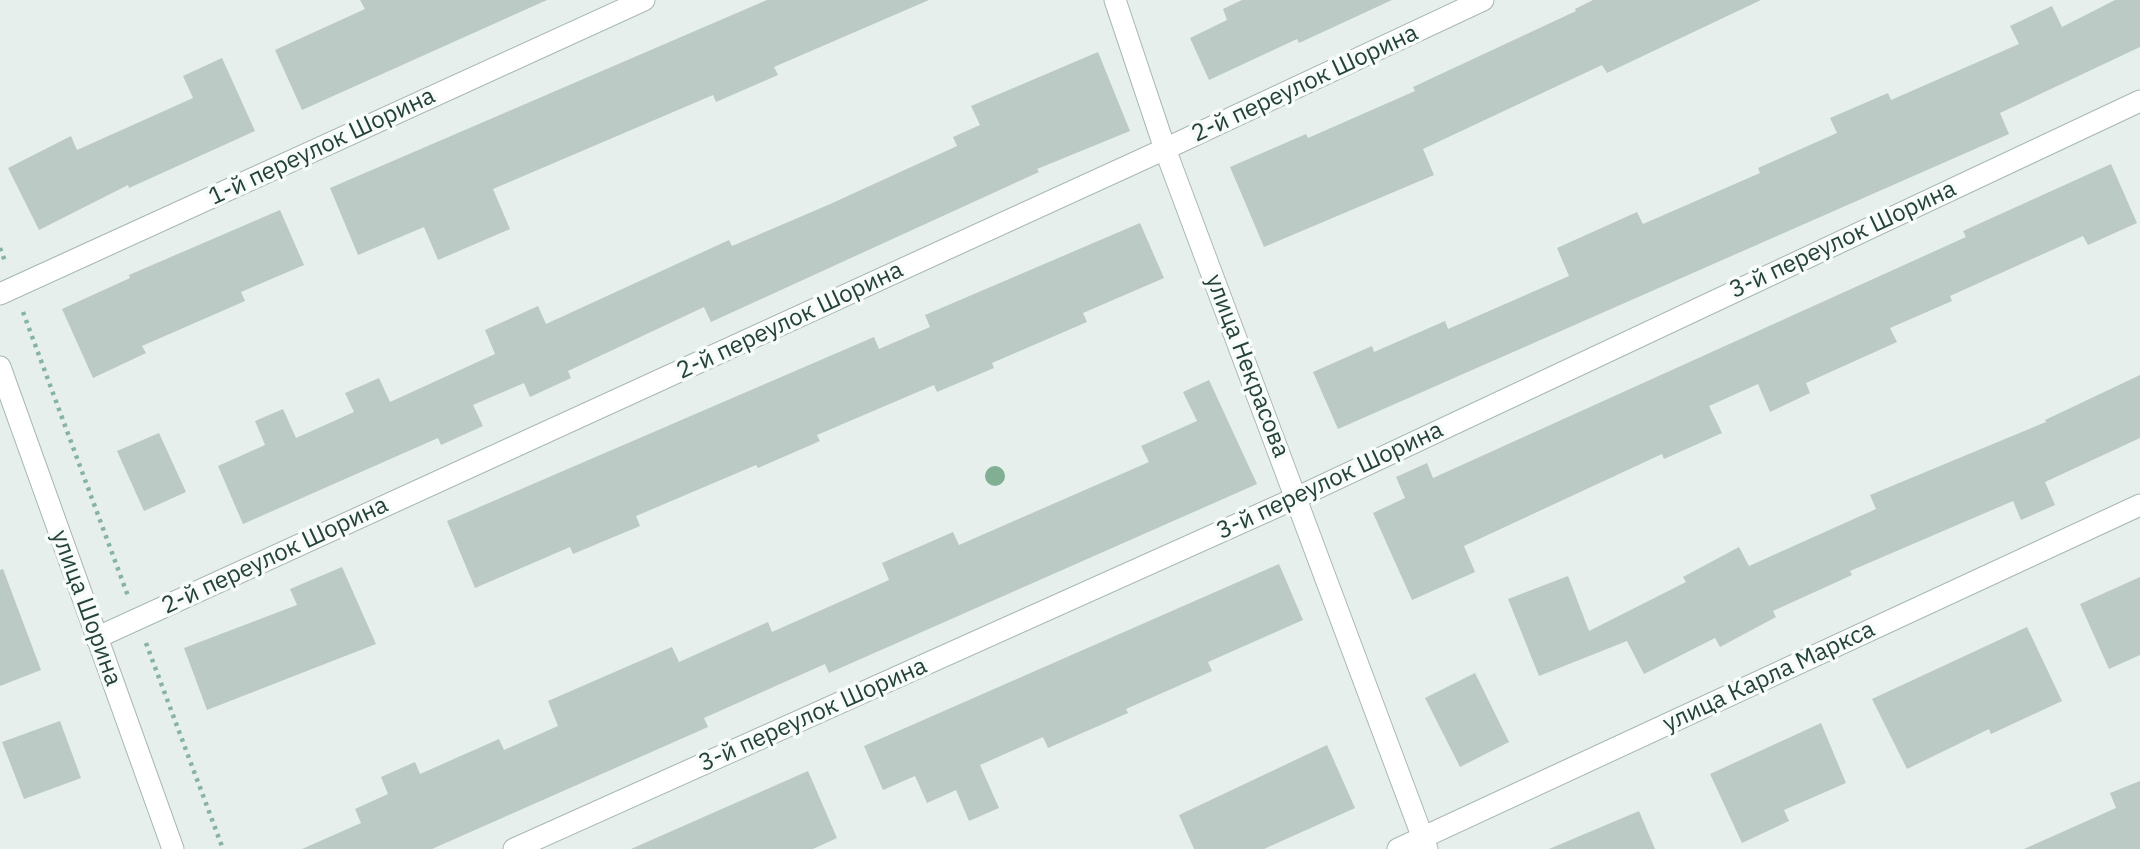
<!DOCTYPE html>
<meta charset="utf-8">
<style>
body{margin:0}
canvas{display:block;background:#e6efeb}
</style>
<canvas width="2140" height="849"></canvas>
<script>
const context = document.querySelector('canvas').getContext('2d');
context.lineJoin = 'round';
function fillPath(path, color) { context.fillStyle = color; context.fill(path, 'evenodd'); }
const poly = rows => new Path2D(rows.map(r => 'M' + r).join(''));
function stroke(path, color, width, dash) { context.strokeStyle = color; context.lineWidth = width; context.lineCap = dash ? 'butt' : 'round'; context.setLineDash(dash || []); context.stroke(path); }
function drawText(font, color, halo, rows, align = 'center') {
  context.font = font + ' "IBM Plex Sans",sans-serif'; context.lineWidth = 7; context.setLineDash([]); context.textBaseline = 'middle'; context.strokeStyle = halo; context.fillStyle = color; for (const [text, x, y, turn = 0] of rows) {
    context.save(); context.translate(x, y); context.rotate((+turn || 0) * Math.PI / 180); context.textAlign = isNaN(turn) ? turn : align; if (halo) context.strokeText(text, 0, 0); context.fillText(text, 0, 0); context.restore();
  }
}
const building = poly([
 [360,0,547,0,302,110,275,50,365,9],
 [767,0,929,0,774,67,778,75,716,102,713,95,493,189,510,229,438,260,424,227,358,255,330,188],
 [1242,0,1392,0,1299,43,1297,39,1209,80,1190,38,1227,20,1223,9],
 [1593,0,1761,0,1607,73,1602,65,1423,149,1434,175,1264,247,1230,167,1306,134,1308,138,1415,91,1413,87,1576,11,1575,9],
 [2115,0,2140,0,2140,47,2000,113,2009,134,1338,429,1313,372,1372,346,1374,352,1445,321,1448,329,1569,276,1557,248,1637,212,1643,224,1760,173,1758,168,1837,133,1830,118,1888,93,1891,100,2019,44,2010,26,2052,6,2062,27],
 [1098,52,1130,131,1037,169,1039,172,711,322,704,307,568,371,571,378,530,397,524,383,473,405,483,426,441,445,438,438,243,524,218,466,265,445,255,421,283,409,296,438,354,412,345,393,379,378,390,402,495,354,485,330,538,306,546,324,729,240,732,246,828,205,957,146,953,137,980,125,971,106],
 [222,58,255,131,129,188,128,185,39,230,8,168,71,136,77,150,193,98,183,76],
 [2111,164,2137,223,2088,245,2083,236,1950,296,1952,301,1890,328,1897,342,1806,383,1810,393,1770,412,1758,384,1709,406,1722,433,1664,459,1662,454,1464,546,1475,572,1412,600,1373,513,1405,498,1396,477,1427,463,1433,478,1966,237,1963,231],
 [280,210,304,265,241,292,245,301,142,346,146,353,93,378,62,309,130,278,129,275],
 [1140,223,1164,278,1083,313,1087,322,992,363,994,368,937,392,934,385,817,435,820,441,758,468,756,465,636,516,640,526,573,554,570,547,475,588,447,521,874,337,879,349,930,327,925,315],
 [2140,375,2140,438,2045,482,2055,505,2021,520,2013,501,1850,571,1852,575,1773,611,1776,617,1720,647,1715,638,1644,674,1627,641,1539,676,1508,599,1568,576,1589,631,1686,582,1683,577,1739,547,1749,566,1876,509,1870,495,2046,422,2045,420],
 [1209,380,1257,484,829,673,825,664,704,718,708,727,432,849,302,849,361,823,355,809,388,794,381,777,415,762,420,774,499,739,504,750,558,726,548,701,672,647,679,662,768,622,772,632,889,580,882,563,953,532,959,545,1149,462,1141,446,1197,421,1183,392],
 [159,433,186,492,144,511,117,451],
 [1279,564,1303,620,1208,662,1212,671,1126,709,1128,713,1048,748,1043,737,980,765,999,808,969,821,956,790,927,803,915,776,883,790,864,746],
 [342,567,376,644,207,710,184,648,297,605,290,589],
 [3,569,41,670,0,686,0,570],
 [2140,577,2140,655,2109,669,2080,604],
 [2027,627,2062,701,1991,734,1989,729,1907,769,1872,699],
 [1475,673,1509,742,1460,767,1425,698],
 [60,721,81,778,24,799,2,742],
 [1821,723,1846,783,1784,810,1789,821,1742,843,1710,774],
 [1327,745,1355,808,1264,849,1194,849,1179,815],
 [808,771,837,838,813,849,631,849],
 [2140,781,2140,849,2024,849,2116,808,2110,793],
 [1639,811,1655,849,1549,849]
]);
const path = poly([
 [0,248,5,261],
 [23,312,128,596],
 [146,643,223,849]
]);
const street = poly([
 [1115,0,1165,149,1427,849],
 [0,294,644,0],
 [0,367,173,849],
 [96,638,1165,149,1483,0],
 [514,849,1296,498,2140,101],
 [1398,849,2140,505]
]);
const trees = [
 [995,476]
];
const streetNames = [
 ["2-й переулок Шорина",1305,84,-25],
 ["1-й переулок Шорина",322,147,-25],
 ["3-й переулок Шорина",1843,240,-25],
 ["2-й переулок Шорина",790,321,-25],
 ["улица Некрасова",1247,366,69],
 ["3-й переулок Шорина",1330,481,-25],
 ["2-й переулок Шорина",275,556,-25],
 ["улица Шорина",86,608,70],
 ["улица Карла Маркса",1769,677,-25],
 ["3-й переулок Шорина",813,715,-24]
];
fillPath(building, '#bbcac4');
stroke(street, '#a8b8b2', 23);
stroke(path, '#86b3a5', 4.5, [3.5, 5]);
stroke(street, '#fff', 21);
context.fillStyle = '#80af93';
for (const [x, y] of trees) { context.beginPath(); context.arc(x, y, 10, 0, 2 * Math.PI); context.fill(); }
drawText('24px', '#24423a', '#f7fbf9', streetNames);
</script>
